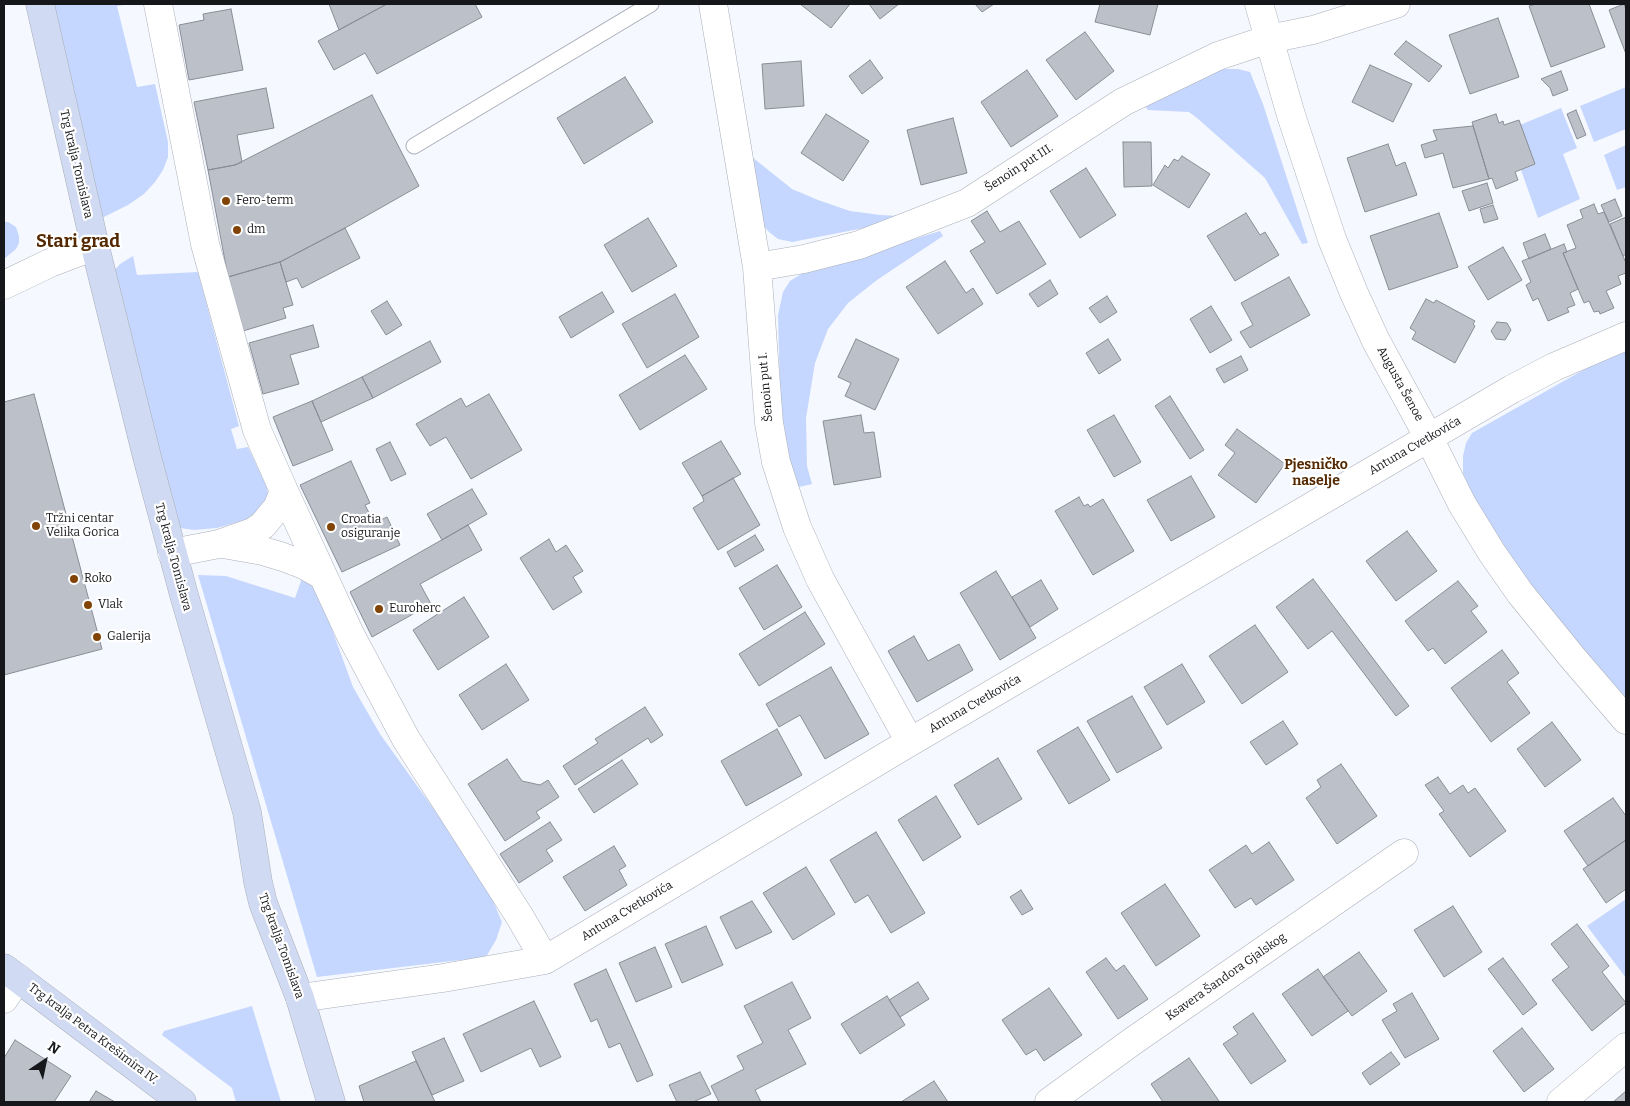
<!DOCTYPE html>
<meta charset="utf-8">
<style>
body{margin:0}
#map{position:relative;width:1630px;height:1106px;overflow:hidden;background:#f5f8fe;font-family:Bitter,serif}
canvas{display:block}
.frame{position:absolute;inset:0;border:5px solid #15171a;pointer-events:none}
.north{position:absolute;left:20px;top:1036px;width:50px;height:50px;-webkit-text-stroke:4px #fff;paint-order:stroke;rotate:34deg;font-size:14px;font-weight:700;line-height:20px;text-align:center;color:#15171a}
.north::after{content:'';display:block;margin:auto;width:18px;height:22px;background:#15171a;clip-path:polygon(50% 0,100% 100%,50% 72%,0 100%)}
</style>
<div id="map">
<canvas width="1630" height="1106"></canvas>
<div class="frame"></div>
<div class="north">N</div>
</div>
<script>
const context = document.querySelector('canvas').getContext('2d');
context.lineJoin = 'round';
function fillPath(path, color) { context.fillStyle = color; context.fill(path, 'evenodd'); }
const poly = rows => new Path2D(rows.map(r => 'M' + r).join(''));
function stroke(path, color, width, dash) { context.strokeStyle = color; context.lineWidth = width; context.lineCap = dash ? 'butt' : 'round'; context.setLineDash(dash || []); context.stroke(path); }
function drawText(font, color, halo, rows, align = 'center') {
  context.font = font + ' Bitter,serif'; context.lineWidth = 4.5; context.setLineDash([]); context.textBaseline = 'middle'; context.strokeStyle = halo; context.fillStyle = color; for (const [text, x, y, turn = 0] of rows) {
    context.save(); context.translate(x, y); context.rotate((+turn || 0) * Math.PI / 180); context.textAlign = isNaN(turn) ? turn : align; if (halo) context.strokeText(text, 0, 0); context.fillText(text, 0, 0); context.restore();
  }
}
const green = poly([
 [53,4,130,4,117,6,137,87,155,84,168,142,168,157,163,170,155,182,144,194,128,205,98,220],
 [1225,69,1238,69,1250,72,1263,104,1308,243,1302,244,1265,178,1197,118,1189,112,1148,110,1144,105,1215,71],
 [1626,87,1626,129,1594,142,1580,106],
 [1561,108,1577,148,1563,154,1580,199,1538,218,1521,170,1535,164,1520,125],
 [1626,145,1626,187,1617,190,1604,155],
 [752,157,792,189,818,200,850,211,880,215,899,216,900,221,792,242,778,239,769,232,758,219],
 [4,222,8,222,16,227,19,236,19,243,16,249,4,259],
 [940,231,943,236,877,280,848,303,828,329,815,363,806,418,807,466,812,484,795,488,784,443,780,392,778,315,783,292,790,281,806,271,869,253],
 [133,256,137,275,198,272,239,426,231,429,237,449,248,447,267,487,269,502,249,519,217,528,194,530,173,527,113,272,120,264],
 [1626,350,1626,700,1578,646,1527,581,1487,521,1471,491,1463,473,1463,456,1466,443,1472,433,1601,360],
 [198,575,226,576,295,598,302,578,318,591,353,687,380,734,471,861,489,891,502,922,496,940,486,957,317,977],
 [1626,899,1626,978,1587,926],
 [252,1006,281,1102,236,1102,232,1088,162,1035,164,1031]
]);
const building = poly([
 [329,4,385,4,385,5,339,30,329,4],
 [387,4,475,4,482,17,377,74,365,53,334,70,318,41,387,4],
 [800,4,850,4,831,28,800,4],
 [869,4,899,4,880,19,869,4],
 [975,4,994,4,982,12,975,4],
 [1100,4,1158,4,1150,35,1095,22,1100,4],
 [1536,4,1589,4,1605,47,1551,67,1529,6,1536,4],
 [1624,4,1626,10,1626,54,1609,10,1624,4],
 [231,9,243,70,189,80,179,25,204,20,203,14,231,9],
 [1498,18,1519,77,1470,94,1449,35,1498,18],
 [1085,32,1114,71,1076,100,1046,60,1085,32],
 [1406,41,1442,66,1429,82,1394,54,1406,41],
 [870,60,883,78,862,94,849,76,870,60],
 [801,61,804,106,765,109,762,64,801,61],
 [1370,65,1412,84,1393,122,1352,102,1370,65],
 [1027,70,1058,116,1011,147,981,102,1027,70],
 [1561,71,1568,90,1553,96,1550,88,1541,79,1561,71],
 [625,77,653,122,584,164,557,118,625,77],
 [266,88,274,128,237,135,242,162,235,165,208,170,194,102,266,88],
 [372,95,419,186,345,228,280,262,228,277,208,170,235,165,372,95],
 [1576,110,1586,135,1577,139,1567,114,1576,110],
 [826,114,869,141,843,181,801,153,826,114],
 [1496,114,1499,123,1503,121,1504,125,1519,120,1535,164,1515,172,1518,180,1496,189,1492,178,1489,179,1472,122,1496,114],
 [953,118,967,173,921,185,907,130,953,118],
 [1473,126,1489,179,1453,188,1443,153,1425,158,1421,145,1437,140,1433,130,1473,126],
 [1123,142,1151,142,1152,186,1124,187,1123,142],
 [1388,144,1396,166,1405,162,1417,195,1365,212,1347,158,1388,144],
 [1182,156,1210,174,1189,208,1153,185,1165,165,1168,168,1174,159,1178,161,1182,156],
 [1086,168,1116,215,1080,238,1050,191,1086,168],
 [1487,183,1493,203,1469,211,1462,191,1487,183],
 [1615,199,1622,216,1609,222,1601,205,1615,199],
 [1594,204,1598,214,1604,212,1626,263,1626,273,1618,276,1621,284,1606,291,1614,308,1600,314,1599,311,1594,312,1589,301,1584,303,1563,253,1576,248,1567,225,1583,218,1580,210,1594,204],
 [1493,205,1498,219,1484,223,1480,209,1493,205],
 [987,211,1000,232,1019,221,1046,264,997,294,970,251,985,242,971,221,987,211],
 [1246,213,1260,235,1265,232,1279,255,1235,281,1207,236,1246,213],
 [1439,213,1458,267,1389,290,1370,236,1439,213],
 [1626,217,1626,254,1623,256,1610,224,1626,217],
 [648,218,677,266,632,292,604,245,648,218],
 [345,228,360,258,302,288,297,278,286,282,280,262,345,228],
 [1545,234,1551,249,1529,259,1523,243,1545,234],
 [1564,244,1567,252,1563,253,1578,289,1570,293,1575,305,1567,308,1569,312,1548,321,1538,298,1533,301,1526,285,1531,282,1522,261,1564,244],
 [1503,247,1522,280,1488,300,1468,267,1503,247],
 [945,261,966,293,973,288,983,304,938,334,906,287,945,261],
 [280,262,293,305,283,308,286,318,243,331,228,277,280,262],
 [1289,277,1310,315,1250,348,1240,332,1253,325,1241,303,1289,277],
 [1050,280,1058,294,1038,307,1029,294,1050,280],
 [602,292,614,312,571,338,559,317,602,292],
 [675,294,699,337,647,368,622,324,675,294],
 [1107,296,1117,312,1100,323,1089,308,1107,296],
 [1426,299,1434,303,1436,300,1475,321,1473,324,1475,326,1455,363,1412,339,1416,332,1410,328,1426,299],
 [387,301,402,325,386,335,371,311,387,301],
 [1211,306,1232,340,1210,353,1190,319,1211,306],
 [1497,322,1507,323,1511,330,1505,340,1496,339,1491,331,1497,322],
 [313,325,319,347,290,355,299,384,263,394,249,343,313,325],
 [856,339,899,359,875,410,845,396,851,383,838,377,856,339],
 [1108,339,1121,360,1099,374,1086,353,1108,339],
 [430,341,441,362,373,398,362,377,430,341],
 [685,355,707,389,640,430,619,395,685,355],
 [1241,356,1248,370,1224,383,1216,369,1241,356],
 [362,377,373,398,321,422,312,401,362,377],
 [34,394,102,649,4,675,4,402,34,394],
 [489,394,522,450,471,479,446,437,430,446,416,424,461,398,466,407,489,394],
 [1170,396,1204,450,1190,459,1155,406,1170,396],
 [312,401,333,450,293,466,273,417,312,401],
 [861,415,864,433,874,432,881,477,834,485,823,421,861,415],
 [1114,415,1141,462,1114,477,1087,430,1114,415],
 [1237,429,1285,464,1256,503,1218,475,1235,453,1225,445,1237,429],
 [721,441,741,474,702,496,682,463,721,441],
 [390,442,406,474,391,481,376,449,390,442],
 [351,461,370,503,365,505,374,523,387,517,400,545,342,572,300,485,351,461],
 [1191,476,1215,517,1171,541,1147,500,1191,476],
 [733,478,760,525,718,550,693,508,704,501,702,496,733,478],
 [472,489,487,514,442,540,427,514,472,489],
 [1079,497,1084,506,1088,504,1090,507,1103,499,1134,551,1093,575,1055,511,1079,497],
 [468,525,482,550,420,584,431,604,372,637,350,592,468,525],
 [1407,531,1437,571,1396,601,1366,561,1407,531],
 [755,535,764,550,735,567,727,552,755,535],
 [549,539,556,552,566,545,583,571,573,577,582,592,553,610,520,558,549,539],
 [777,565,802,607,764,630,739,588,777,565],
 [996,571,1036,638,1000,660,960,593,996,571],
 [1313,579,1409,706,1396,716,1332,631,1308,649,1276,607,1313,579],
 [1041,580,1058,609,1030,627,1012,597,1041,580],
 [1458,581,1478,606,1471,611,1487,632,1445,664,1433,648,1428,651,1405,621,1458,581],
 [464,597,489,637,438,670,413,630,464,597],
 [805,612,825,644,759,686,739,654,805,612],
 [1255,625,1288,672,1242,704,1209,656,1255,625],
 [914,636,928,661,959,644,973,670,917,702,888,651,914,636],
 [1502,650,1519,673,1507,682,1530,713,1491,742,1451,688,1502,650],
 [506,664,529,700,482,730,459,695,506,664],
 [1182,664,1205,702,1167,725,1144,687,1182,664],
 [831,667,869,734,825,759,800,715,779,727,766,704,831,667],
 [1132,696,1162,748,1117,773,1087,721,1132,696],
 [645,707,663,735,651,743,648,738,575,785,563,766,598,743,595,739,645,707],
 [1283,721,1298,744,1266,765,1250,742,1283,721],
 [1552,722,1581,760,1545,787,1517,749,1552,722],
 [1078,727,1110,780,1069,804,1037,751,1078,727],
 [777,729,802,775,746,806,721,761,777,729],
 [998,758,1022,799,978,825,954,785,998,758],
 [507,759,522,781,540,785,548,780,559,797,536,812,540,818,505,841,468,784,507,759],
 [622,760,638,784,594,813,578,789,622,760],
 [1341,764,1377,816,1337,844,1306,798,1321,787,1317,780,1341,764],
 [1438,777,1450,794,1463,785,1468,793,1475,788,1506,831,1470,857,1439,814,1444,811,1425,785,1438,777],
 [936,796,961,837,923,861,898,820,936,796],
 [1613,798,1626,816,1626,840,1588,866,1564,831,1613,798],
 [550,822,562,840,546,850,553,861,519,883,500,854,550,822],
 [876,832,925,913,891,933,868,895,855,903,830,860,876,832],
 [1626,840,1626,889,1606,903,1583,869,1626,840],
 [1269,842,1294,880,1256,905,1251,898,1235,908,1209,870,1246,845,1252,854,1269,842],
 [614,846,626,866,619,870,627,885,585,911,563,877,614,846],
 [806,867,835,914,793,940,763,893,806,867],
 [1165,884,1200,936,1156,966,1121,913,1165,884],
 [1021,890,1033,909,1022,915,1010,897,1021,890],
 [752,901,772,932,736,949,720,917,752,901],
 [1453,906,1482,952,1444,977,1414,930,1453,906],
 [1577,924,1609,966,1602,972,1626,1003,1592,1031,1552,980,1569,967,1551,944,1577,924],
 [706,926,723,965,682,983,665,944,706,926],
 [655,947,672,987,636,1002,619,963,655,947],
 [1359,952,1387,991,1352,1016,1323,977,1359,952],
 [1106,958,1116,971,1124,965,1148,999,1118,1019,1086,972,1106,958],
 [1503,958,1537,1004,1523,1015,1488,969,1503,958],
 [606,969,653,1075,637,1082,620,1043,609,1048,597,1019,591,1022,574,984,606,969],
 [1318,969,1348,1011,1312,1036,1282,994,1318,969],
 [792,982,811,1018,788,1030,806,1064,755,1090,761,1102,719,1102,711,1086,744,1069,737,1056,763,1043,744,1006,792,982],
 [918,982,929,999,900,1017,889,1000,918,982],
 [1049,988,1082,1035,1044,1061,1036,1049,1026,1055,1002,1020,1049,988],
 [1412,993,1439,1039,1405,1058,1382,1020,1397,1011,1393,1004,1412,993],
 [887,996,905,1025,860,1054,841,1024,887,996],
 [534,1001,561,1057,540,1067,531,1048,481,1072,463,1034,534,1001],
 [1253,1013,1286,1061,1251,1084,1223,1044,1238,1034,1233,1027,1253,1013],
 [1522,1028,1554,1069,1524,1092,1493,1051,1522,1028],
 [444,1038,464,1081,432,1095,412,1052,444,1038],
 [15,1040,71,1076,54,1102,4,1102,4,1058,15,1040],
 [1391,1052,1400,1064,1370,1085,1362,1073,1391,1052],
 [1189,1058,1219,1101,1218,1102,1163,1102,1151,1084,1189,1058],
 [416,1061,435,1102,364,1102,359,1086,416,1061],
 [700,1072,711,1094,693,1102,677,1102,669,1085,700,1072],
 [934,1081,948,1102,901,1102,934,1081],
 [96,1091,115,1102,89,1102,96,1091],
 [1626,1091,1626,1102,1613,1102,1626,1091]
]);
const service = poly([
 [414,146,651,4]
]);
const minor = poly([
 [158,4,205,244,257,430,284,491,350,634,406,739,520,917,545,960],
 [713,4,757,267,769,423,776,462,797,527,820,579,910,742],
 [1259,4,1291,115,1332,239,1354,293,1376,341,1429,438,1462,504,1492,553,1520,593,1572,657,1626,720],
 [757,267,804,259,859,245,967,203,1123,102,1218,56,1269,39,1313,30,1396,4],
 [4,285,50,263,95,246],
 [223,544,263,551,283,557,304,565,322,575],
 [172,553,219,544,253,532,263,525,277,508,284,491],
 [300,998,443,978,545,960,910,742,1512,389,1554,367,1626,336],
 [4,999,18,978],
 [1049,1102,1133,1041,1404,853],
 [1561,1102,1626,1047]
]);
const secondary = poly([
 [40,4,95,246,147,457,184,595,247,812,258,882,263,903,300,998,331,1102],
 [4,968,182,1102]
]);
const markers = [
 [226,201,5,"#824307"],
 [237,230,5,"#824307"],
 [36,526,5,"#824307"],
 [331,527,5,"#824307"],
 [74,579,5,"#824307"],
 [88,605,5,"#824307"],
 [379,609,5,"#824307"],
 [97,637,5,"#824307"]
];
const streetNames = [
 ["Trg kralja Tomislava",76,164,77],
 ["Šenoin put III.",1019,168,-33],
 ["Augusta Šenoe",1400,384,61],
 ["Šenoin put I.",766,387,-95],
 ["Antuna Cvetkovića",1415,446,-30],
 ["Trg kralja Tomislava",173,557,75],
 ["Antuna Cvetkovića",975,704,-30],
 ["Antuna Cvetkovića",627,911,-31],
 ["Trg kralja Tomislava",281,946,70],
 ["Ksavera Šandora Gjalskog",1226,977,-35],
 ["Trg kralja Petra Krešimira IV.",93,1034,37]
];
const poiNames = [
 ["Fero-term",236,201],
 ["dm",247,230],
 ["Tržni centar",46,519],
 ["Velika Gorica",46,533],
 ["Croatia",341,520],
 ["osiguranje",341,534],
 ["Roko",84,579],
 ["Vlak",98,605],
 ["Euroherc",389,609],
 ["Galerija",107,637]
];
const neighbourhoodNames = [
 ["Pjesničko",1316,465],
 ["naselje",1316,481]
];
const districtNames = [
 ["Stari grad",78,242]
];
fillPath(green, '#c5d7fe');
fillPath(building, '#bbc0c9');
stroke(building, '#898d96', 1);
stroke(service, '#abafb9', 17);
stroke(minor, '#abafb9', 29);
stroke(secondary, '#abafb9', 29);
stroke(service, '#fff', 15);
stroke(minor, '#fff', 28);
stroke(secondary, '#d0daf2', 28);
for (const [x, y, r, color] of markers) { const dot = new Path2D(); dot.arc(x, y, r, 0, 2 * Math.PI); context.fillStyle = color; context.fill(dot); stroke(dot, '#fff', 2); }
drawText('12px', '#15171a', '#fff', streetNames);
drawText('12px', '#15171a', '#fff', poiNames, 'left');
drawText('bold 14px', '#542902', '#fff', neighbourhoodNames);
drawText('bold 18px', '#542902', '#fff', districtNames);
</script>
